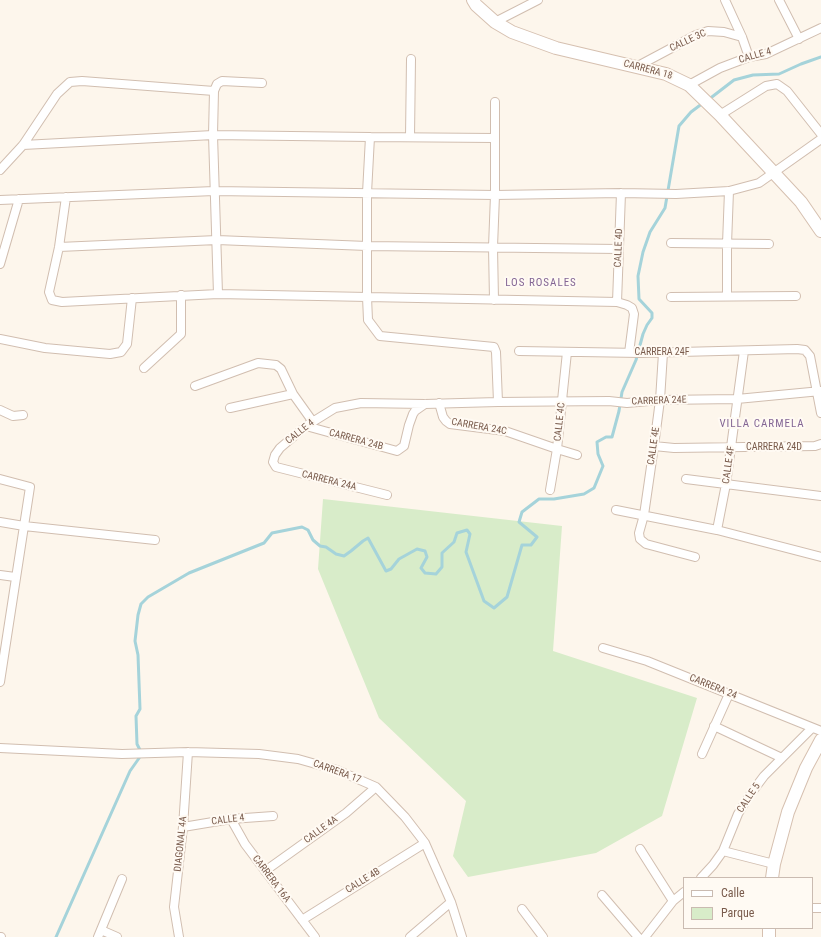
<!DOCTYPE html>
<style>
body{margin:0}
#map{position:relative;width:821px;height:937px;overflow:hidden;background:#fdf6ec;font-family:"Roboto Condensed",sans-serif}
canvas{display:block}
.legend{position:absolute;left:683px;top:877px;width:130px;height:52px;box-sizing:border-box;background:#fffaf3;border:1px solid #cabbb1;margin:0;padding:5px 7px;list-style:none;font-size:12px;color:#7a5c4d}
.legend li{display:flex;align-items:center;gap:8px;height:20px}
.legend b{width:20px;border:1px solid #cabbb1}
</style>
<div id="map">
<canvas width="821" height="937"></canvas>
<ul class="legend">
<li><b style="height:5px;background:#fff"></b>Calle</li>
<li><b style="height:11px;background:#d8ecc9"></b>Parque</li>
</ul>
</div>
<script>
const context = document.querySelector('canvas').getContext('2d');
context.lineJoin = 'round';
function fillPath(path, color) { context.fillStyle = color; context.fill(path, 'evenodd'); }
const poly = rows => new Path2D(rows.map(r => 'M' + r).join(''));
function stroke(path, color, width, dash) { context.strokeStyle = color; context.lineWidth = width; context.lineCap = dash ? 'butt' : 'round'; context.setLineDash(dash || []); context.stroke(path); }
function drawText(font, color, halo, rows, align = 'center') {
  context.font = font + ' "Roboto Condensed",sans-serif'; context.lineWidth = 4; context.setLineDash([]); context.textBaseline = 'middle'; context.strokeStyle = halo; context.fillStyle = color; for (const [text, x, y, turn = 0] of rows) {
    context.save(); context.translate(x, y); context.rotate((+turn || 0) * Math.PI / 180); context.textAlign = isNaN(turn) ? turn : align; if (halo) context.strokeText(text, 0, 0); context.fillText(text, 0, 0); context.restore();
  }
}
const green = poly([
 [323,499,562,526,553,651,697,698,662,816,596,853,468,877,453,856,466,801,379,718,318,569]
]);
const stream = poly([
 [708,100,734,80,753,75,779,74,801,64,821,57],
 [56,937,130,771,142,754,137,744,136,716,140,709,138,655,135,641,138,615,141,604,148,597,189,573,264,543,272,533,302,527,308,530,313,540,320,546,326,547,336,554,344,556,351,551,363,541,368,538,386,571,391,569,399,559,417,549,425,551,427,557,421,568,425,573,436,574,442,567,442,553,454,542,457,533,467,530,470,534,466,552,484,601,494,608,507,597,522,545,531,545,537,537,519,522,522,512,539,499,554,499,584,494,594,488,603,466,598,454,597,442,606,437,612,437,619,411,622,392,636,360,643,334,647,325,652,318,652,313,639,299,638,276,643,252,650,232,665,208,679,126,691,112,703,103]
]);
const street = poly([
 [725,0,742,37,749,57],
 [779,0,799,39],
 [495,22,538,0],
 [636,67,696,35,708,31,724,32,742,37],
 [689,85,720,68,749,57,766,54,821,28],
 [720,115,766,86,777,84,787,91,821,134],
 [370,137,367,193,367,297,368,320,380,336,494,347,496,352,498,402],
 [410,137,411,59],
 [23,145,213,135,370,137,494,138],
 [0,170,23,145,57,94,70,82,82,81,214,91],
 [66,197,59,247,49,292,52,300,62,302,218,294,617,302,627,305,632,308,634,314,629,353],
 [0,200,214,191,495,195,621,193,676,194,729,191,759,183,821,139],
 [671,243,769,244],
 [59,247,217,240,367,246,619,249],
 [0,264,19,199],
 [218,294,213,135,214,91,217,84,222,81,262,83],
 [727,296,727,244,729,191],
 [671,297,796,296],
 [494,300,493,247,495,195,495,102],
 [617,302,621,193],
 [0,339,45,348,110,354,121,352,127,344,132,298],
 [519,351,641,353,797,349,805,350,810,356,821,413],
 [663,353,660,400,654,446,644,515,639,533,640,539,646,544,695,557],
 [144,368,181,334,181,295],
 [195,386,258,363,276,365,281,369,293,394,313,422],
 [439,403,443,417,446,421,450,424,505,431,557,449,577,455],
 [230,408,293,394],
 [0,410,13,416,23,415],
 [306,426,397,451,404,446,409,425,413,414,415,411,425,404],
 [654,446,674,448,815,446,821,444],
 [0,479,30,487,0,682],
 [686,479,821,496],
 [550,490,557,449,567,352],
 [387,495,276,467,273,462,275,455,280,448,306,426,335,408,361,403,425,404,498,402,609,401,627,403,660,400,737,399,821,391],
 [616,510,717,530,821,557],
 [0,522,24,526,155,540],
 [717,530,726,484,744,351],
 [0,575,15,577],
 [603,648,647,661,821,731],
 [714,726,782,758],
 [0,748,122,754,188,752,259,754,298,759,337,770,376,787,405,817,425,843,451,902,462,937],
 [702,754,729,694],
 [231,819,245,844,315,937],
 [183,827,231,819,273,816],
 [640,849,673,901],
 [723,851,774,864],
 [265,871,346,813,376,787],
 [701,878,713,865,723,851,738,814,749,796,764,776,812,728],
 [602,895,638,937],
 [812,908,821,908],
 [522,909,543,937],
 [302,920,425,843],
 [101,930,117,937],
 [0,937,1,937],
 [98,937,122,879],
 [179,937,174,907,183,827,188,752],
 [410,937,451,902],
 [645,937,673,901,684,892]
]);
const secondary = poly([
 [473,0,476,5,495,22,512,32,556,48,666,74,689,85,720,115,801,202,821,231],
 [772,878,774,864,788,812,806,768,821,740],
 [769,928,769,937]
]);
const streetNames = [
 ["CALLE 3C",688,41,-25],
 ["CALLE 4",755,56,-16],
 ["CARRERA 18",648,70,15],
 ["CALLE 4D",619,248,-88],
 ["CARRERA 24F",662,352],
 ["CARRERA 24E",659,401,-2],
 ["CALLE 4C",560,422,-84],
 ["CARRERA 24C",479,427,10],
 ["CALLE 4",300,432,-38],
 ["CARRERA 24B",356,440,15],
 ["CALLE 4E",654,446,-82],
 ["CARRERA 24D",774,447],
 ["CALLE 4F",729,465,-82],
 ["CARRERA 24A",329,481,14],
 ["CARRERA 24",713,687,22],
 ["CARRERA 17",337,772,20],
 ["CALLE 5",749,798,-56],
 ["CALLE 4",228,820,-7],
 ["CALLE 4A",321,830,-36],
 ["DIAGONAL 4A",181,844,-84],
 ["CARRERA 16A",271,879,53],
 ["CALLE 4B",363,881,-32]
];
const neighbourhoodNames = [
 ["LOS ROSALES",541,283],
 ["VILLA CARMELA",762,424]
];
fillPath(green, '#d8ecc9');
stroke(stream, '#a5d3da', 3);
stroke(street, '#d1beb0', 10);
stroke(secondary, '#d6c0b0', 14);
stroke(street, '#fff', 8);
stroke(secondary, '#fff', 12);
drawText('10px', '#7a5c4d', '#fffaf3', streetNames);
context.letterSpacing = '1px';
drawText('11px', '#846695', '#fffaf3', neighbourhoodNames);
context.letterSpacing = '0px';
</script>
